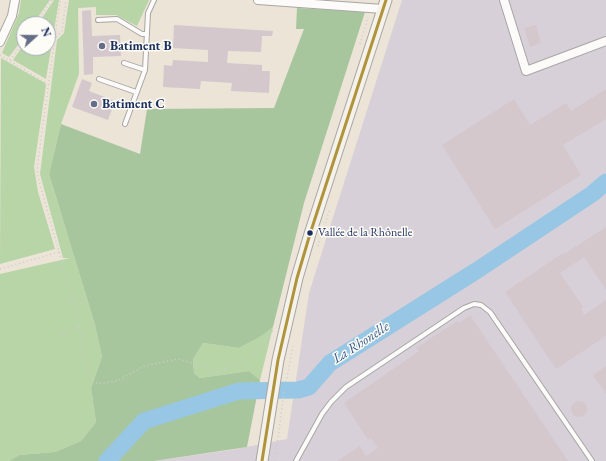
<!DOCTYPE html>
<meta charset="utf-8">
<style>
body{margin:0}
#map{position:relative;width:606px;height:461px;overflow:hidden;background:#ebe4d7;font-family:"EB Garamond",serif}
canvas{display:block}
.north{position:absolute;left:16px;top:16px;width:40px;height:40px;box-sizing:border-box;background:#fdfcf7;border:1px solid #a3aaba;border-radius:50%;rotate:69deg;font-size:11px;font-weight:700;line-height:16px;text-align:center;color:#1b2f5e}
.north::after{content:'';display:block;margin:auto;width:14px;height:18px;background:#646e88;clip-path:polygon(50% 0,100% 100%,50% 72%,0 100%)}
</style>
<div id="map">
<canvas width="606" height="461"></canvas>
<div class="north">N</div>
</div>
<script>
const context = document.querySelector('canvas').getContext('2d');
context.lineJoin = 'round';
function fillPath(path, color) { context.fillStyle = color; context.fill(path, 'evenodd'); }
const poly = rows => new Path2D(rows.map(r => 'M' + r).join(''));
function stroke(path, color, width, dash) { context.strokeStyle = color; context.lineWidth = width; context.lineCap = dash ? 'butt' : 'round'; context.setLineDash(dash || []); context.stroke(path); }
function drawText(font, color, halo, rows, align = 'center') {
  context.font = font + ' "EB Garamond",serif'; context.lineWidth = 3; context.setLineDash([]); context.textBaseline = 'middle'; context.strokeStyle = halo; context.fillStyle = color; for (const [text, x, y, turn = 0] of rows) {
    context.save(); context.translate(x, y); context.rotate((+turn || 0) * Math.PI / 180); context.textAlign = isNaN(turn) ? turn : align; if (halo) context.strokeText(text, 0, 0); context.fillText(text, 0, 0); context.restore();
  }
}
const industrial = poly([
 [402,0,606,0,606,461,154,461,231,450,287,439,309,293]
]);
const green = poly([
 [21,0,50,0,33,24,24,24,24,37,9,57,2,53,19,13],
 [54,0,59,0,46,79,13,60,24,44,24,48,48,48,48,24,38,24],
 [69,0,149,0,137,26,116,15,96,15,96,7,78,8,79,74,61,124,49,174,95,325,102,357,91,388,96,422,81,441,55,452,19,455,9,461,0,461,0,274,70,258,63,258,40,174,57,40,64,33],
 [1,58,45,83,46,85,34,167,38,192,55,249,0,264],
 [273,327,260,380,249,371,200,378,194,373,193,359,203,343,239,348,260,336]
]);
const forest = poly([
 [297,8,365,12,304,203,273,327,261,336,239,348,203,343,193,359,194,373,200,378,249,371,260,380,247,447,154,461,9,461,19,455,55,452,81,441,96,422,91,388,102,357,95,325,49,174,61,124,140,154,147,109,274,108,304,29,296,29]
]);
const river = poly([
 [107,461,144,421,239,391,298,390,309,387,330,363,476,271,592,194,606,182]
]);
const building = poly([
 [91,10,92,36,120,35,121,56,93,57,93,74,84,75,82,11],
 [174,25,273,31,272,36,262,36,261,52,228,51,227,63,262,65,262,71,270,71,269,93,231,91,232,83,201,81,200,89,163,87,164,65,172,66,173,60,208,62,208,50,173,48],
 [536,25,541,43,530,47,524,28],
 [82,79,92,83,89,91,115,101,108,120,72,107],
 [606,89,606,119,563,145,581,175,495,229,442,145,514,99,530,125,566,103,571,111],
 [606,227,606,290,584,257,560,273,583,307,581,309,584,315,606,300,606,336,556,369,505,292,563,253,564,254],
 [470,315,568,461,337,461,360,446,366,456,378,448,371,438,368,440,344,403,419,351,416,348,457,321,459,323],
 [606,366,606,394,593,375],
 '571 409a8 8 0 1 1 16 0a8 8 0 1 1-16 0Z'
]);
const path = poly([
 [35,24,52,0],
 [56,37,62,31,66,0],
 [360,44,368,17],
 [0,55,48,84],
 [10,60,24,40],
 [318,246,329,211],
 [59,252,79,327,59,336],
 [0,269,59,252,38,177,37,168,60,0],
 [79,327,88,375,98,384,117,381,144,366,178,359,206,367,218,372,232,365,253,358,265,338,274,330],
 [286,382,293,346],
 [275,461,284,392]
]);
const lane = poly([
 [98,20,117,19,142,34,147,34],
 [124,63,145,70],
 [99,79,136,92],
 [125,124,145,70,148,13,154,0],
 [296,461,322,414,331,402,346,387,464,308,474,304,481,305,490,312,592,461]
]);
const street = poly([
 [258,0,383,9],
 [504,0,526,71,606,41],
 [0,42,12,16,15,0]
]);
const secondary = poly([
 [262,461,278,360,297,278,310,234,386,0]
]);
const bus1 = poly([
 [262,461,278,360,297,278,310,234,386,0]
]);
const markers = [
 [102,46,4,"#646e88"],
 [94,104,4,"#646e88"],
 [310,233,3.5,"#1b2f5e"]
];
const busNames = [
 ["Vallée de la Rhônelle",318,233]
];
const poiNames = [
 ["Batiment B",110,46],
 ["Batiment C",102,104]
];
const waterNames = [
 ["La Rhonelle",361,343,-33]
];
fillPath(industrial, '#d8d0d8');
fillPath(green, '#b7d5a7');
fillPath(forest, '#a8c69d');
stroke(river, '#97c7e4', 17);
fillPath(building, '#d4c8cc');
stroke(lane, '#a8a6a5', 6);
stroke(street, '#a8a6a5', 10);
stroke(secondary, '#a8a6a5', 13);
stroke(path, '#cccccd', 1.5, [1, 3]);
stroke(lane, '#fcfbf9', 4);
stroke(street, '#fcfbf9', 8);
stroke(secondary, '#f5f2eb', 11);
stroke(bus1, '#af943b', 3);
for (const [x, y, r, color] of markers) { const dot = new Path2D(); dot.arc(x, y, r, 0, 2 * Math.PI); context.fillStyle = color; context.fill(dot); stroke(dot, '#fdfcf7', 1.5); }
drawText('12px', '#1b2f5e', '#fdfcf7', busNames, 'left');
drawText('bold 13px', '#1b2f5e', '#fdfcf7', poiNames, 'left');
drawText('italic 14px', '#355988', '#fdfcf7', waterNames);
</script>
